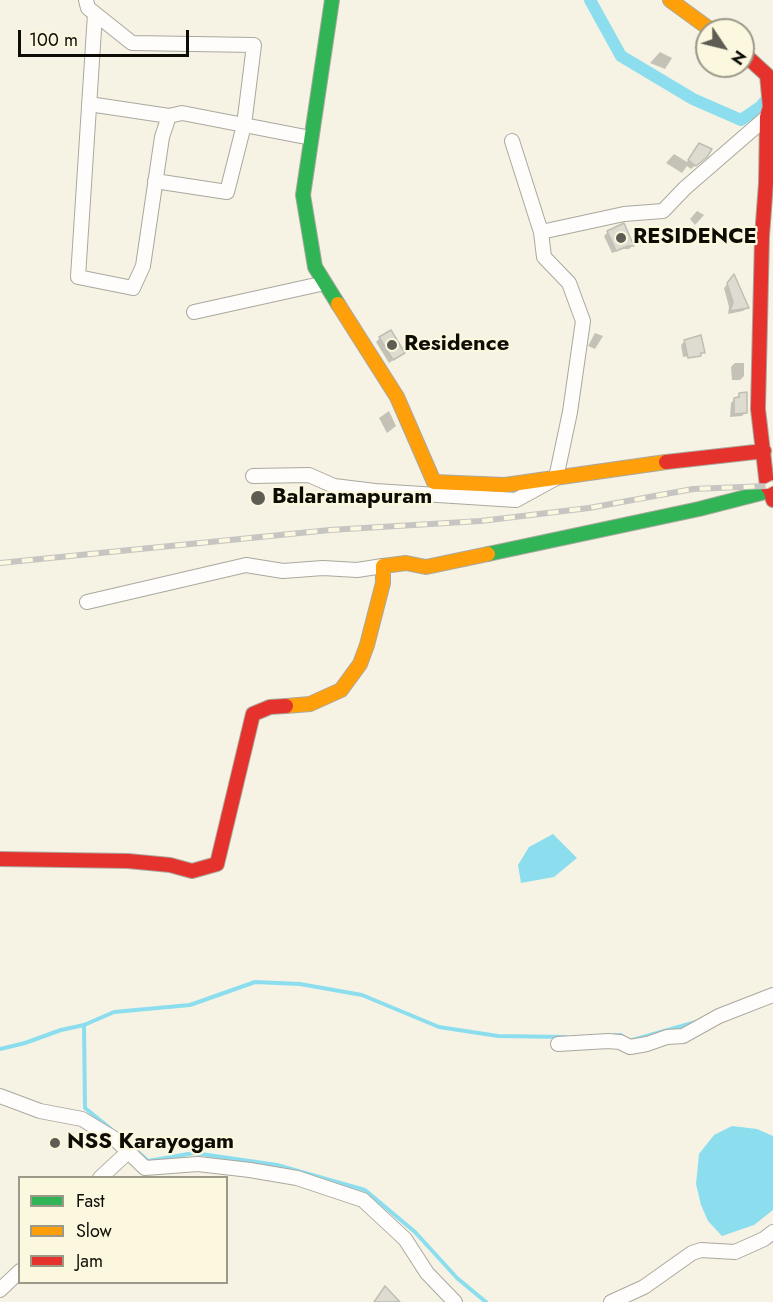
<!DOCTYPE html>
<style>
body{margin:0}
#map{position:relative;width:773px;height:1302px;overflow:hidden;background:#f6f3e5;font-family:Jost,sans-serif}
canvas{display:block}
.legend{position:absolute;left:18px;top:1176px;width:210px;height:108px;box-sizing:border-box;background:#fcf7df;border:2px solid #9c9988;margin:0;padding:8px 10px;list-style:none;font-size:18px;color:#0d0c05}
.legend li{display:flex;align-items:center;gap:12px;height:30px}
.legend b{width:30px;border:2px solid #9c9988}
.north{position:absolute;left:695px;top:18px;width:60px;height:60px;box-sizing:border-box;background:#fcf7df;border:2px solid #9c9988;border-radius:50%;rotate:125deg;font-size:16px;font-weight:700;line-height:24px;text-align:center;color:#0d0c05}
.north::after{content:'';display:block;margin:auto;width:21px;height:27px;background:#5f5d53;clip-path:polygon(50% 0,100% 100%,50% 72%,0 100%)}
.scale{position:absolute;left:18px;top:30px;width:171px;height:27px;box-sizing:border-box;border:3px solid #0d0c05;border-top:0;padding-left:8px;font-size:18px;line-height:21px;white-space:nowrap;color:#0d0c05;-webkit-text-stroke:4px #fcf7df;paint-order:stroke}
</style>
<div id="map">
<canvas width="773" height="1302"></canvas>
<ul class="legend">
<li><b style="height:8px;background:#30b455"></b>Fast</li>
<li><b style="height:8px;background:#ff9f0a"></b>Slow</li>
<li><b style="height:8px;background:#e5322d"></b>Jam</li>
</ul>
<div class="north">N</div>
<div class="scale">100 m</div>
</div>
<script>
const context = document.querySelector('canvas').getContext('2d');
context.lineJoin = 'round';
function fillPath(path, color) { context.fillStyle = color; context.fill(path, 'evenodd'); }
const poly = rows => new Path2D(rows.map(r => 'M' + r).join(''));
function stroke(path, color, width, dash) { context.strokeStyle = color; context.lineWidth = width; context.lineCap = dash ? 'butt' : 'round'; context.setLineDash(dash || []); context.stroke(path); }
function drawText(font, color, halo, rows, align = 'center') {
  context.font = font + ' Jost,sans-serif'; context.lineWidth = 4.5; context.setLineDash([]); context.textBaseline = 'middle'; context.strokeStyle = halo; context.fillStyle = color; for (const [text, x, y, turn = 0] of rows) {
    context.save(); context.translate(x, y); context.rotate((+turn || 0) * Math.PI / 180); context.textAlign = isNaN(turn) ? turn : align; if (halo) context.strokeText(text, 0, 0); context.fillText(text, 0, 0); context.restore();
  }
}
const water = poly([
 [553,834,577,858,554,877,521,883,518,865,529,847],
 [732,1126,757,1129,773,1136,773,1210,754,1225,722,1236,708,1221,701,1205,696,1184,699,1154,714,1135]
]);
const shadow = poly([
 [660,52,672,58,665,69,650,63],
 [695,149,702,160,691,169,687,166,682,173,666,163,674,154,687,162],
 [697,211,704,215,695,225,690,219],
 [608,232,632,246,629,249,623,249,612,253,604,236],
 [733,277,747,308,743,311,728,314,729,307,724,288],
 [595,333,603,336,595,349,588,346],
 [380,338,403,353,389,363,376,342],
 [685,341,703,352,701,354,683,357,681,345],
 [735,363,744,363,744,376,740,380,732,380,731,367],
 [739,395,746,412,742,416,730,417,731,403],
 [389,411,396,426,387,433,379,418]
]);
const stream = poly([
 [84,1025,85,1108,111,1129],
 [615,1035,621,1035,629,1041,696,1022],
 [0,1049,25,1043,61,1030,84,1025,114,1012,190,1005,255,982,300,984,362,995,439,1027,498,1036,565,1037],
 [138,1152,148,1161,194,1153,277,1165,365,1190,415,1232,457,1278,486,1302]
]);
const canal = poly([
 [590,0,621,56,693,99,741,120,760,107,770,95]
]);
const building = poly([
 [699,143,712,149,707,157,696,166,688,160,699,143],
 [624,223,634,246,628,246,616,251,607,231,624,223],
 [734,274,749,308,730,311,733,302,727,283,734,274],
 [391,330,405,353,393,360,379,337,391,330],
 [701,335,705,353,701,353,701,356,688,358,684,340,701,335],
 [747,392,747,413,734,414,734,398,739,397,739,393,747,392],
 [385,1286,400,1302,374,1302,385,1286]
]);
const street = poly([
 [86,0,88,8,132,43,254,45,244,125,227,192,155,181],
 [95,14,78,277,133,288,143,266,162,137,169,116,182,113,311,138],
 [89,104,169,116],
 [512,141,541,232],
 [194,312,325,283],
 [253,476,309,475,334,486,375,491,516,500,556,478,570,412,583,321,569,283,544,257,541,232,624,214,663,211,685,188,767,117],
 [87,602,246,565,283,571,323,568,357,570,383,566],
 [558,1044,608,1041,620,1042,630,1047,647,1044,667,1037,683,1036,719,1016,773,995],
 [0,1096,40,1111,82,1119,115,1139,145,1168,198,1164,250,1170,297,1178,363,1200,405,1239,427,1273,455,1302],
 [100,1178,128,1152],
 [0,1290,20,1271],
 [611,1302,644,1287,692,1253,701,1250,735,1252,764,1239,773,1232]
]);
const fast = poly([
 [332,0,303,195,315,267,338,304],
 [488,554,699,509,773,490]
]);
const slow = poly([
 [670,0,711,30],
 [338,304,397,397,434,482,505,485,666,462],
 [286,706,310,704,341,690,360,664,367,645,383,583,383,566,406,563,426,567,488,554]
]);
const jam = poly([
 [743,53,767,75,770,107,767,117,766,183,762,236,758,409,767,486,771,491,773,500],
 [666,462,764,451],
 [0,859,128,861,170,865,192,871,217,864,253,714,270,707,286,706]
]);
const rail = poly([
 [0,563,330,530,481,521,589,508,693,489,767,486,773,483]
]);
const markers = [
 [621,238,6,"#5f5d53"],
 [392,345,6,"#5f5d53"],
 [258,498,8,"#5f5d53"],
 [55,1143,6,"#5f5d53"]
];
const poiNames = [
 ["RESIDENCE",633,238],
 ["Residence",404,345],
 ["Balaramapuram",272,498],
 ["NSS Karayogam",67,1143]
];
fillPath(water, '#8cdeee');
fillPath(shadow, '#0003');
stroke(stream, '#8cdeee', 4);
stroke(canal, '#8cdeee', 12);
fillPath(building, '#dedbd0');
stroke(building, '#c0beb3', 1.5);
stroke(street, '#aaa89e', 16);
stroke(fast, '#aaa89e', 16);
stroke(slow, '#aaa89e', 16);
stroke(jam, '#aaa89e', 16);
stroke(street, '#fefdfb', 14);
stroke(fast, '#30b455', 14);
stroke(slow, '#ff9f0a', 14);
stroke(jam, '#e5322d', 14);
stroke(rail, '#c6c5c1', 6);
stroke(rail, '#fcf7df', 4, [11]);
for (const [x, y, r, color] of markers) { const dot = new Path2D(); dot.arc(x, y, r, 0, 2 * Math.PI); context.fillStyle = color; context.fill(dot); stroke(dot, '#fcf7df', 2); }
drawText('bold 22px', '#0d0c05', '#fcf7df', poiNames, 'left');
</script>
